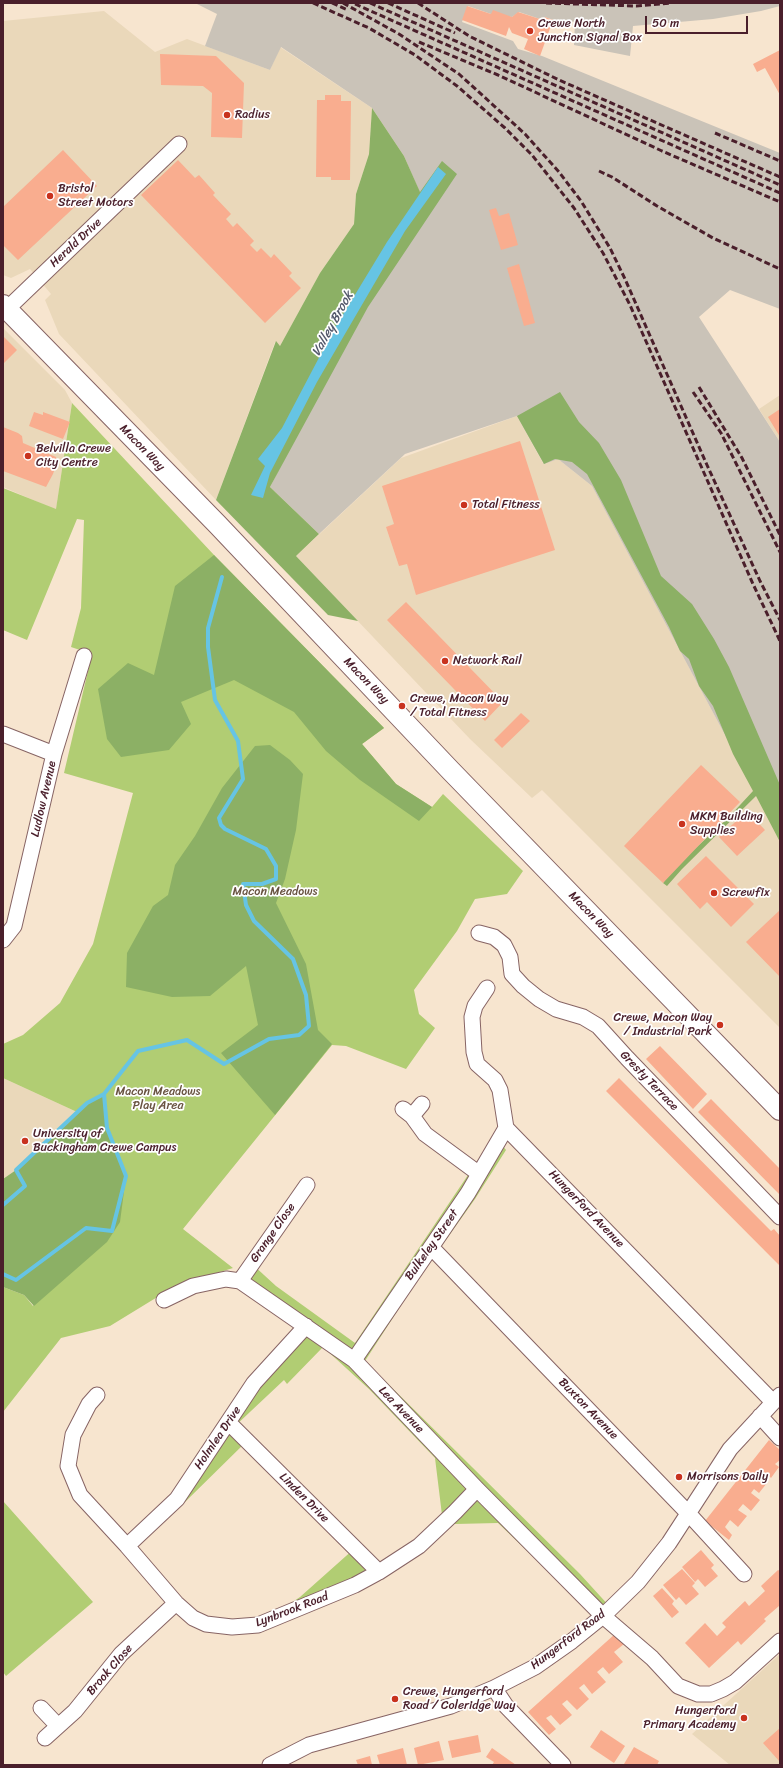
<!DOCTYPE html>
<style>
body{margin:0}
#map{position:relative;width:783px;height:1768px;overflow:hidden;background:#f7e5cf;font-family:Sriracha,sans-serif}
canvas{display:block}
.frame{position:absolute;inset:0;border:4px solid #4a1f2b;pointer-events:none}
.scale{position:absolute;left:645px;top:16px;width:103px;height:18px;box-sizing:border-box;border:2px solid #4a1f2b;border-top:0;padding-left:5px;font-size:12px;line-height:14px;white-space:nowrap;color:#4a1f2b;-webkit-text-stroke:3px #fff;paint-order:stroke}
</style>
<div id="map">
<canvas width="783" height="1768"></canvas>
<div class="frame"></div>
<div class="scale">50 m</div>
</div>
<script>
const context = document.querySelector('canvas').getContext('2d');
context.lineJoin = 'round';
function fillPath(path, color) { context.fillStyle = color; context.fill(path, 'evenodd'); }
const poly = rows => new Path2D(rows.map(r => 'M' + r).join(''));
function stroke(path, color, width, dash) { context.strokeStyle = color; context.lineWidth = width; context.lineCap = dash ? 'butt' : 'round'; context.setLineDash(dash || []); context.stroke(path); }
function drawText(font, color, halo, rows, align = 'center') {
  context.font = font + ' Sriracha,sans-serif'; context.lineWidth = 3.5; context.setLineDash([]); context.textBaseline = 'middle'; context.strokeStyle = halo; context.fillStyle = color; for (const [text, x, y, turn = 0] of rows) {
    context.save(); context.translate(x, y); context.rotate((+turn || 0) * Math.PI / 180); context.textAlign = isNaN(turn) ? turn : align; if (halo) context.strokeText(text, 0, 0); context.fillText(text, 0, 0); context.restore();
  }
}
const built = poly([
 [104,11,155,52,187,39,270,70,280,47,372,108,369,154,356,194,354,224,320,273,280,346,275,342,216,500,59,334,45,300,51,294,30,269,11,278,3,275,3,21],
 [3,328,65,390,72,403,56,510,3,487],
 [780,395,780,442,759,409],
 [517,416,543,463,558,459,592,486,780,838,780,1028,542,790,532,798,470,739,296,556,401,458],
 [3,1078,77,1112,16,1170,3,1179],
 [780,1654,780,1765,730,1765,692,1734]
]);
const industrial = poly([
 [195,3,780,3,780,6,761,11,713,19,633,26,630,56,574,45,575,22,553,20,545,17,543,20,519,12,512,17,491,14,468,6,462,22,513,41,518,49,542,56,780,153,780,309,730,290,699,317,780,442,780,838,592,486,558,459,544,464,517,416,405,454,319,534,270,487,420,193,404,156,372,108,281,47,270,70,205,46,217,14]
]);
const green = poly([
 [72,403,214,555,384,728,362,744,396,784,432,807,443,794,523,871,507,894,475,899,457,931,414,990,419,1014,435,1028,406,1069,346,1046,332,1045,183,1229,233,1268,184,1283,159,1296,110,1326,61,1338,3,1412,3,1287,24,1295,33,1306,126,1176,109,1133,104,1094,87,1103,77,1112,3,1078,3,1044,23,1035,60,1003,93,944,133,793,64,773,92,654,71,647,81,608,84,520,77,519,27,640,3,630,3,488,56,509],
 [499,1141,506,1150,475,1199,418,1279,365,1361,580,1574,611,1608,603,1616,546,1569,498,1523,455,1524,442,1515,435,1458,369,1389,323,1347,287,1384,284,1380,234,1427,247,1441,185,1502,177,1499,305,1326,240,1281,252,1264,276,1286,355,1343,472,1169],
 [3,1501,93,1602,6,1676,3,1672],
 [355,1548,379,1572,291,1603,300,1597]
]);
const forest = poly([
 [372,108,404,156,420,192,442,161,457,174,368,307,270,487,319,534,296,556,358,621,328,615,216,500,276,341,280,346,320,273,354,224,356,194,369,154],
 [560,392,579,422,599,443,621,480,661,576,692,604,714,639,729,667,780,785,780,842,756,796,682,869,667,886,663,883,672,870,728,818,753,791,733,754,713,706,699,686,689,659,680,651,669,627,587,474,572,462,555,459,544,464,517,416],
 [214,555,384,728,362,744,396,784,432,807,419,821,360,780,326,751,294,712,234,680,181,702,191,724,169,750,121,757,107,739,98,689,128,663,154,675,175,586],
 [270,745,290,760,303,774,296,830,285,879,276,903,306,964,318,1030,332,1044,275,1115,221,1053,258,1025,246,966,210,996,172,997,126,987,127,953,153,906,168,895,175,865,195,836,222,788,255,746],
 [104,1094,107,1128,126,1176,120,1222,107,1242,34,1306,24,1295,3,1287,3,1179,16,1170,87,1103]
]);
const water = poly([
 [438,167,446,174,405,231,317,382,270,473,263,498,251,495,265,466,258,459,282,428,333,331,387,242]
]);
const stream = poly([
 [3,1205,25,1186,16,1170,87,1103,104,1094,138,1051,187,1040,224,1064,269,1039,299,1035,309,1026,306,995,293,959,254,921,246,905,243,884,262,884,276,879,276,866,266,849,225,829,221,825,219,818,243,779,238,741,215,700,208,647,208,628,222,577],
 [3,1274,16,1280,86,1228,112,1231,126,1176,107,1128,104,1094]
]);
const building = poly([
 [467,6,491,14,493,10,512,17,518,12,543,20,545,17,553,20,540,56,524,49,528,39,512,33,509,27,506,36,462,20],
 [780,50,780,95,765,68,757,72,753,64],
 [160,54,216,56,244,83,242,138,211,137,212,93,203,86,161,85],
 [325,95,341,95,341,101,351,101,350,180,331,180,331,177,316,177,317,100,325,100],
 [63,150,97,186,18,260,3,245,3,207],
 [178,160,195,178,199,175,215,193,213,195,231,214,226,219,233,227,237,223,254,241,250,245,257,252,261,248,271,258,274,254,292,273,289,276,301,288,265,323,141,195],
 [496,208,499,216,509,213,518,245,501,250,489,210],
 [519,264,535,323,524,326,507,268],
 [3,336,17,350,3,364],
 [780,409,780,437,768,417],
 [34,412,43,415,43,412,70,422,63,439,29,426],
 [3,427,18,433,22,436,23,443,56,457,57,462,53,474,46,487,3,471],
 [520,441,555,550,416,595,407,564,399,566,386,527,394,524,382,486],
 [406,602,503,702,485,721,387,620],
 [521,713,530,721,502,748,494,740],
 [701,765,740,802,663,883,624,846],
 [747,811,765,830,737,856,719,837],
 [706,856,754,904,731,927,707,902,700,909,677,884],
 [780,910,780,977,746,942],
 [660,1046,707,1094,693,1109,646,1059],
 [619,1078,771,1231,774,1229,780,1236,780,1266,606,1091],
 [711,1099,780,1169,780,1195,698,1112],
 [769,1440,780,1450,780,1460,775,1464,779,1467,771,1478,767,1474,763,1479,767,1483,759,1493,754,1489,751,1493,760,1500,751,1511,743,1504,738,1510,747,1516,738,1527,730,1520,725,1527,732,1535,729,1540,705,1521],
 [701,1550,714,1565,711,1568,718,1576,705,1587,698,1579,695,1582,682,1567],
 [682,1569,695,1583,692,1586,699,1594,686,1605,679,1597,676,1600,663,1585],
 [778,1570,780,1571,780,1607,779,1606,764,1619,766,1621,741,1645,738,1641,709,1668,685,1643,705,1623,717,1636,726,1627,722,1623,745,1601,749,1606,765,1591,761,1586],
 [662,1588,674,1601,672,1604,679,1612,672,1618,653,1596],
 [615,1634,624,1644,614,1652,623,1662,609,1674,603,1667,597,1672,606,1682,592,1694,584,1684,579,1688,589,1699,577,1710,567,1700,562,1704,572,1715,560,1725,551,1715,546,1718,556,1729,549,1735,528,1712],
 [780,1728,780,1762,763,1743],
 [601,1730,625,1746,614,1763,590,1747],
 [478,1735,481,1752,452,1758,448,1741],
 [439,1741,444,1760,418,1765,414,1748],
 [634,1747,659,1761,657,1765,624,1764],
 [403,1748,407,1765,380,1765,377,1755],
 [492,1748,516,1765,492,1765,494,1762,486,1757],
 [370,1756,372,1765,358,1765,356,1760]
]);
const minor = poly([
 [7,309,179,144],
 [3,734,54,754],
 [479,933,494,937,504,945,510,957,512,974,523,986,539,999,556,1009,583,1017,598,1026,627,1058,780,1217],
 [3,940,14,926,54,754,84,656],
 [487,988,475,1006,472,1017,474,1052,477,1064,495,1080,500,1090,506,1128,773,1402],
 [403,1109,412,1116,425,1134,478,1173],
 [412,1116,422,1104],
 [431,1247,688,1513,744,1574],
 [240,1281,307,1185],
 [164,1300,193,1286,226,1279,240,1281,354,1360,477,1489,603,1616,652,1658,678,1686,698,1694,711,1694,723,1689,735,1682,780,1641],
 [354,1360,468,1193,506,1128],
 [97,1395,89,1404,73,1435,68,1466,80,1495,127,1546,176,1603,193,1618,206,1624,232,1627,258,1625,355,1585,379,1572,419,1546,455,1512,477,1489],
 [760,1416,780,1438],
 [229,1423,379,1572],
 [127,1546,177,1499,254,1383,306,1326],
 [494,1688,506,1706,563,1765],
 [41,1708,58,1726],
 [45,1738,75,1711,121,1654,176,1603],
 [270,1765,309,1745,451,1706,494,1688,535,1667,572,1641,603,1616,638,1582,669,1543,730,1449,780,1395]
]);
const major = poly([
 [3,305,217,524,451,771,780,1110]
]);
const rail = poly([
 [313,3,369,28,415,55,457,86,505,128,532,155,574,208,603,253,630,305,753,584,780,641],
 [332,3,348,10],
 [343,3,399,34,459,74,525,134,559,172,581,201,610,248,625,279,707,465,760,581,780,620],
 [370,3,780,185],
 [388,3,455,33],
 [418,3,469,36,559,80,780,177],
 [546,3,636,6,671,3],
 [355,4,780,193],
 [419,42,498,75,662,151,780,202],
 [715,133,780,161],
 [599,171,612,177,657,206,713,238,780,269],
 [699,387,742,458,780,535],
 [693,392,721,433,780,552]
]);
const markers = [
 [530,31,4,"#c8321e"],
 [227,115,4,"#c8321e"],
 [50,196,4,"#c8321e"],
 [28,456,4,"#c8321e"],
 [464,505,4,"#c8321e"],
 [445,661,4,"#c8321e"],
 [402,706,4,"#c8321e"],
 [682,824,4,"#c8321e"],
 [714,893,4,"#c8321e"],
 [720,1025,4,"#c8321e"],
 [25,1141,4,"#c8321e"],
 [679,1477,4,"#c8321e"],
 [395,1699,4,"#c8321e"],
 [744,1718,4,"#c8321e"]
];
const poiNames = [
 ["Crewe North",538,24],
 ["Junction Signal Box",538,38],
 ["Radius",235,115],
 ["Bristol",58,189],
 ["Street Motors",58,203],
 ["Belvilla Crewe",36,449],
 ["City Centre",36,463],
 ["Total Fitness",472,505],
 ["Network Rail",453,661],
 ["Crewe, Macon Way",410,699],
 ["/ Total Fitness",410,713],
 ["MKM Building",690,817],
 ["Supplies",690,831],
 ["Screwfix",722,893],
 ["Crewe, Macon Way",712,1018,"right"],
 ["/ Industrial Park",712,1032,"right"],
 ["University of",33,1134],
 ["Buckingham Crewe Campus",33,1148],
 ["Morrisons Daily",687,1477],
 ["Crewe, Hungerford",403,1692],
 ["Road / Coleridge Way",403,1706],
 ["Hungerford",736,1711,"right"],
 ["Primary Academy",736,1725,"right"]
];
const streetNames = [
 ["Herald Drive",76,243,-43],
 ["Macon Way",142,448,46],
 ["Macon Way",366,681,46],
 ["Ludlow Avenue",44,799,-77],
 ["Macon Way",591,915,46],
 ["Gresty Terrace",649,1081,46],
 ["Hungerford Avenue",586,1209,46],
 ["Grange Close",273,1233,-55],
 ["Bulkeley Street",432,1245,-55],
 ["Buxton Avenue",588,1409,46],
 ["Lea Avenue",401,1410,46],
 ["Holmlea Drive",218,1438,-56],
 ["Linden Drive",304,1498,45],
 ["Lynbrook Road",292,1610,-21],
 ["Hungerford Road",568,1640,-37],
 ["Brook Close",110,1670,-49]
];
const parkNames = [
 ["Macon Meadows",275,892],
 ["Macon Meadows",158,1092],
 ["Play Area",158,1106]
];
const waterNames = [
 ["Valley Brook",333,324,-61]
];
fillPath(built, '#ead8ba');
fillPath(industrial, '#cac3b8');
fillPath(green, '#b1cd73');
fillPath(forest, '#8cb065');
fillPath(water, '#66c4e4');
stroke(stream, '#66c4e4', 4);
fillPath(building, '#f9ad8f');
stroke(minor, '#876464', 17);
stroke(major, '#876464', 22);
stroke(minor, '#fff', 15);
stroke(major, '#fff', 20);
stroke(rail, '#4a1f2b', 3, [6, 3]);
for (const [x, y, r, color] of markers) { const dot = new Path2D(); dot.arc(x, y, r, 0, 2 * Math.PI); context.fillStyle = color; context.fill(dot); stroke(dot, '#fff', 1.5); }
drawText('12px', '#4a1f2b', '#fff', poiNames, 'left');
drawText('12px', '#4a1f2b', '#fff', streetNames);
drawText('12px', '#695341', '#fff', parkNames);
drawText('italic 13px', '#54596c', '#fff', waterNames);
</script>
